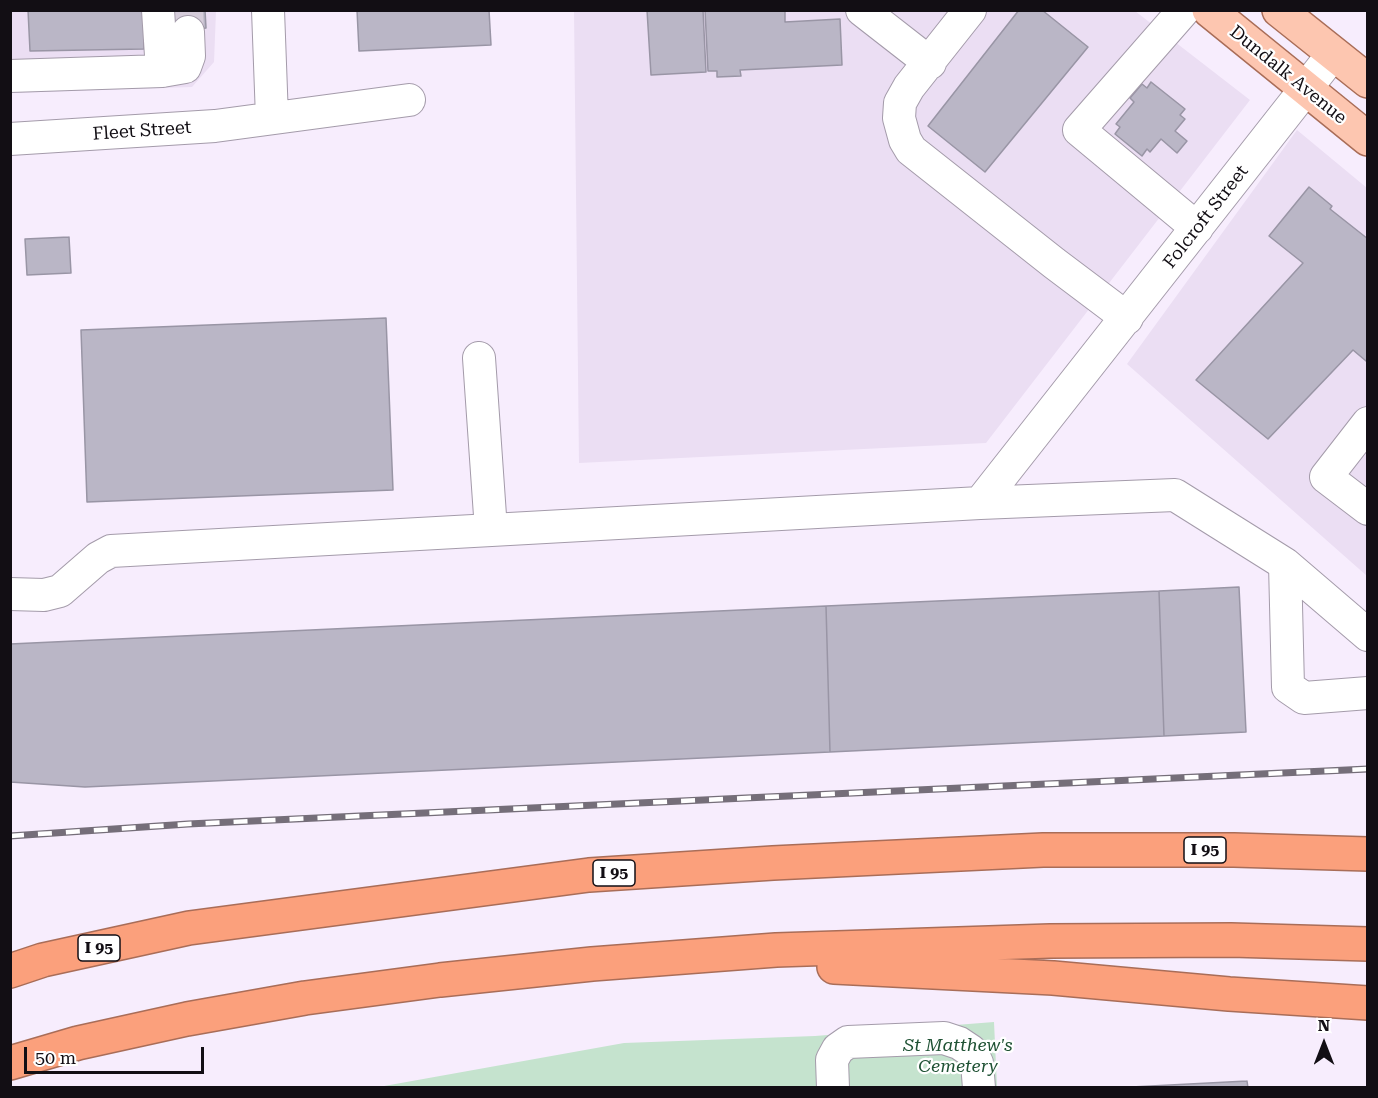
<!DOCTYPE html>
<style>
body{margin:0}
#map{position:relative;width:1378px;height:1098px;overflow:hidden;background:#f7edfd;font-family:"Roboto Serif",serif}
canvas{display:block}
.frame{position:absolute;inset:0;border:12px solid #120e14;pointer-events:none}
.north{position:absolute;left:1294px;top:1014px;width:60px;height:60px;-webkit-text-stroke:4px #fff;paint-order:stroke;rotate:0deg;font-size:16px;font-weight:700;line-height:24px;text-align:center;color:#120e14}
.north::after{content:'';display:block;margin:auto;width:21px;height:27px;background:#120e14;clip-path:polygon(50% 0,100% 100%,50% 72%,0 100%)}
.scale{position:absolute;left:24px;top:1047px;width:180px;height:27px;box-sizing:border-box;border:3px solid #120e14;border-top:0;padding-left:8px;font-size:18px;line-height:21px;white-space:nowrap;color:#120e14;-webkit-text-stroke:4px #fff;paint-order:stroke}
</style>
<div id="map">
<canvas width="1378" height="1098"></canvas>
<div class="frame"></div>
<div class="north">N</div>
<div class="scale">50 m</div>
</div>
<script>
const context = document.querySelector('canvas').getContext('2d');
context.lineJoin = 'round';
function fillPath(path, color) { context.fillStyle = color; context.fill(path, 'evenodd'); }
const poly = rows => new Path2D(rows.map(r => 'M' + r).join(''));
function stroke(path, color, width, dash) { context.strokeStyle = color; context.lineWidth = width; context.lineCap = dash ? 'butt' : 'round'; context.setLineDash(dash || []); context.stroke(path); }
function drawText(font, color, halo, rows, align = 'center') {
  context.font = font + ' "Roboto Serif",serif'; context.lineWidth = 4.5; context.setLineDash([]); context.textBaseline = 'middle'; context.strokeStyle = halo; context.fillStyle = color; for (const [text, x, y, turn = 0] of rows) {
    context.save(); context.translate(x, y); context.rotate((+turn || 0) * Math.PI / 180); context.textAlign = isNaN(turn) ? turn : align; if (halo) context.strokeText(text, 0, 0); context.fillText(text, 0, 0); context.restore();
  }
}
const built = poly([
 [10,11,216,11,214,62,192,87,11,93],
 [574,11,1135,11,1250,100,986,443,579,463],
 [1297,130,1367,188,1367,576,1127,364]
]);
const green = poly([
 [994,1022,997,1087,373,1088,624,1043,815,1036]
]);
const building = poly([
 [28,10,144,10,144,49,30,51,28,10],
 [176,10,205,10,206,28,177,32,176,10],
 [357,10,489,10,491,45,359,51,357,10],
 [647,10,703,10,706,72,651,75,647,10],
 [705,10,785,10,785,22,840,19,842,65,740,70,741,76,717,77,717,71,708,71,705,10],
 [1019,10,1042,10,1088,47,985,172,928,126,1019,10],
 [1151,82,1185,109,1180,115,1185,119,1175,131,1187,141,1177,153,1161,139,1150,152,1147,149,1142,156,1115,134,1120,127,1116,124,1134,102,1130,98,1142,84,1147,88,1151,82],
 [1309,187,1332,206,1330,209,1368,239,1368,359,1366,361,1353,350,1268,439,1196,380,1303,263,1269,236,1309,187],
 [69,237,71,273,27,275,25,239,69,237],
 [386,318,393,490,87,502,81,330,386,318],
 [1239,587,1246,732,1164,736,1159,591,1239,587],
 [1159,591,1164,736,830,752,826,606,1159,591],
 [826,606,830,752,85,787,10,782,10,644,826,606],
 [1247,1081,1248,1088,1112,1088,1247,1081]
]);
const minorTunnel = poly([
 [187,10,188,32]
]);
const minor = poly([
 [268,10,272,118],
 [862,10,930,63],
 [970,10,909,87,900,103,899,118,905,140,911,150,1054,263,1127,318],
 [1184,10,1079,130,1197,228],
 [162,71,185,67,189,56,188,32],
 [10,76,162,71,158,10],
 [10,139,215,126,409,100],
 [479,358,491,530],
 [1368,423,1326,477,1368,509],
 [980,503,1333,54],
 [1285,564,1368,635],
 [10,594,44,595,60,591,98,558,111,551,980,503,1175,495,1285,564,1288,687,1304,698,1368,693],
 [833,1088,832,1060,838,1049,848,1042,944,1038,959,1043,971,1051,977,1063,979,1088]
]);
const major = poly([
 [1209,10,1368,139],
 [1279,10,1368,81]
]);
const highway = poly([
 [834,967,1053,978,1229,994,1368,1003],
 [10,971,43,960,189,928,589,875,773,863,1043,850,1234,850,1368,854],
 [10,1063,78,1043,187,1019,305,998,440,980,592,964,776,950,1050,941,1231,940,1368,944]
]);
const rail = poly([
 [10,836,188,824,1368,769]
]);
const shields = [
 [1205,850,42],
 [614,873,42],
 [99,948,42]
];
const shieldNames = [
 ["I 95",1205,850],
 ["I 95",614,873],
 ["I 95",99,948]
];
const streetNames = [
 ["Dundalk Avenue",1288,75,39],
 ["Fleet Street",142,131,-4],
 ["Folcroft Street",1206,217,-52]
];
const parkNames = [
 ["St Matthew's",958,1046],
 ["Cemetery",958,1067]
];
fillPath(built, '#ebdef3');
fillPath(green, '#c5e3ce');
fillPath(building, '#bab6c6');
stroke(building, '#9995a5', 1.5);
stroke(minorTunnel, '#d5ccda', 32, [32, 16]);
stroke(minor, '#a49baa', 34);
stroke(major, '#a96d58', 36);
stroke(highway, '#a96d58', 36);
stroke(minor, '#fff', 32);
stroke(major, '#fdc6b0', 33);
stroke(highway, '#fba07c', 33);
stroke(rail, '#756e79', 7);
stroke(rail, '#fff', 4.5, [14]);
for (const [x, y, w] of shields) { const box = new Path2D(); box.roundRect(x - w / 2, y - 13, w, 26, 4.5); context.fillStyle = '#fff'; context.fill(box); stroke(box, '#120e14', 1.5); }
drawText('bold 16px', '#120e14', null, shieldNames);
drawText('18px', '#120e14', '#fff', streetNames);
drawText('italic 18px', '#1f5234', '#fff', parkNames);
</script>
